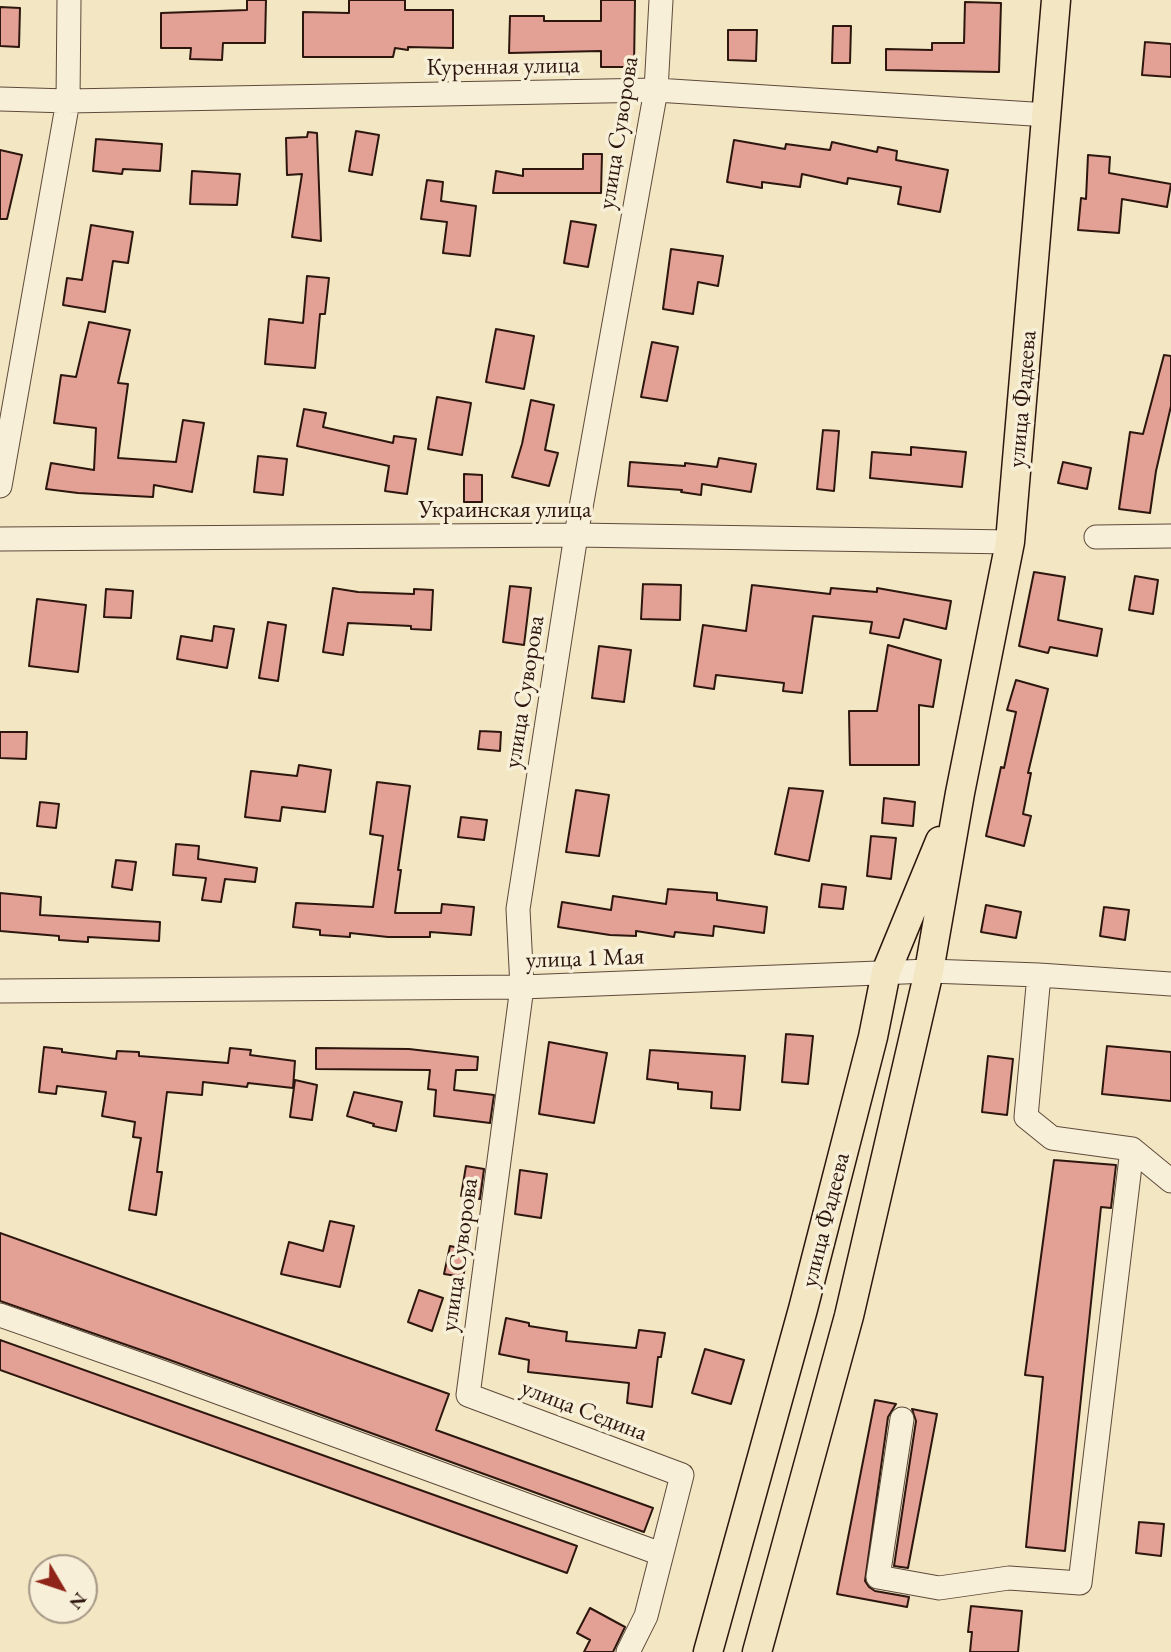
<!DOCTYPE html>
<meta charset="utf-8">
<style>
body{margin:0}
#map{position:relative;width:1171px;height:1652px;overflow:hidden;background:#f2e6c3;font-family:"EB Garamond",serif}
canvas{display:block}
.north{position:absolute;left:28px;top:1554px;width:70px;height:70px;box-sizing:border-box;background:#f7efd8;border:2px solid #a69887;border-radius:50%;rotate:129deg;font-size:19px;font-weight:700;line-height:28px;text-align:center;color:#2c160e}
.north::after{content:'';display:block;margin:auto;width:24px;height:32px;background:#8f2418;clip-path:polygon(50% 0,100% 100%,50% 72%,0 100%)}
</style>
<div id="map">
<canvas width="1171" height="1652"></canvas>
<div class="north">N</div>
</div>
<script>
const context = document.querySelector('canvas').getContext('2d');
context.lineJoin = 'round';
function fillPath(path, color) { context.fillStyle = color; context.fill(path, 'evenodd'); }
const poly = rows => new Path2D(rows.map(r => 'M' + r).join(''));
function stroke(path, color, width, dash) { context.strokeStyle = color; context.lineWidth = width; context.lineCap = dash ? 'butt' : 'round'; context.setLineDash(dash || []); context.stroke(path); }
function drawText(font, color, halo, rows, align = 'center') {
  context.font = font + ' "EB Garamond",serif'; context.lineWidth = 7; context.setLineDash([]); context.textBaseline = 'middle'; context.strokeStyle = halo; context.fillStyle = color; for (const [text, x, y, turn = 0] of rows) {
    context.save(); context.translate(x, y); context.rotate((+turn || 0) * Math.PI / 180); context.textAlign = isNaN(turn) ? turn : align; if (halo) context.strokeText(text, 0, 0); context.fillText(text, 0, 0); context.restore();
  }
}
const building = poly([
 [247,0,266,0,265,43,223,43,222,60,190,59,191,48,161,48,161,13,247,10,247,0],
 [349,0,405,0,405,10,453,10,453,48,408,47,408,50,395,48,393,57,303,57,303,12,349,13,349,0],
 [601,0,635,0,634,67,601,67,601,51,509,53,510,16,544,16,544,21,601,21,601,0],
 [965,2,1001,3,999,72,886,70,886,49,932,50,932,43,964,43,965,2],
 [0,7,20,8,19,47,0,46,0,7],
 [833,26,851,26,850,63,832,63,833,26],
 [728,30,757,30,756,61,728,60,728,30],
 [1145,42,1171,44,1171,77,1142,75,1145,42],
 [356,131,379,135,372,175,349,171,356,131],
 [308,132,317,133,321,241,292,237,302,174,287,175,286,138,307,137,308,132],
 [96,139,162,144,160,171,123,169,122,174,93,171,96,139],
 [734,140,785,149,786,144,830,150,832,142,877,152,878,147,897,151,896,160,948,170,940,212,898,204,901,187,848,178,847,184,802,174,800,187,762,182,762,188,727,182,734,140],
 [0,150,22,155,7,219,0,219,0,150],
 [583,154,602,154,601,193,493,193,496,171,523,176,523,169,583,169,583,154],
 [1088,155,1110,157,1109,173,1171,184,1167,207,1122,199,1119,233,1078,230,1081,198,1086,199,1088,155],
 [192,171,240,174,237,205,190,204,192,171],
 [427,180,443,182,441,201,476,206,470,256,443,253,447,222,421,219,427,180],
 [571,221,596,225,588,267,564,263,571,221],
 [91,225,133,232,128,263,113,261,105,312,63,305,67,278,82,280,91,225],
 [671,249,723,256,718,286,698,282,693,314,663,309,671,249],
 [307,276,329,278,325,314,320,314,315,368,265,364,269,319,303,323,307,276],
 [89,322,130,330,118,383,128,384,118,458,176,462,183,420,204,423,192,492,154,485,153,497,78,493,46,489,51,463,94,470,96,428,54,423,61,375,76,377,89,322],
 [496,329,534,336,524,389,486,382,496,329],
 [652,342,678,347,667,401,641,397,652,342],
 [1164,355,1171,356,1171,406,1156,471,1150,513,1119,509,1130,432,1143,434,1164,355],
 [437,397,471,403,462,455,428,449,437,397],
 [531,400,554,405,545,450,558,453,549,486,512,477,522,444,531,400],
 [304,409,326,413,323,427,393,443,394,436,416,439,407,494,385,491,389,466,297,446,304,409],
 [823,430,839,431,834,491,817,489,823,430],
 [911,447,966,452,962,487,870,478,872,452,911,455,911,447],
 [258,456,287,459,283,495,254,492,258,456],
 [719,458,756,464,751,492,702,484,701,495,681,492,682,490,628,486,630,462,685,466,685,463,717,467,719,458],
 [1063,462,1091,468,1087,489,1058,483,1063,462],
 [464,474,482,475,482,502,464,502,464,474],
 [1034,572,1065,577,1058,620,1102,629,1097,656,1050,647,1048,653,1019,646,1034,572],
 [1135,576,1158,580,1153,614,1129,610,1135,576],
 [643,584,681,585,680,620,641,619,643,584],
 [752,585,830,594,831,588,877,592,877,588,951,601,946,629,904,619,899,638,870,633,872,622,813,616,802,693,783,691,784,683,716,675,714,689,694,686,703,625,746,631,752,585],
 [510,586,531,588,524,645,503,642,510,586],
 [333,588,358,592,414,594,414,589,433,590,431,630,411,629,411,626,348,623,343,655,323,652,333,588],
 [106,589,133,591,131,618,104,617,106,589],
 [37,599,86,605,78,672,29,666,37,599],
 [268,622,286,625,278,681,259,678,268,622],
 [214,626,234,629,227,668,177,659,181,636,212,641,214,626],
 [888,645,941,660,933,707,919,705,919,765,850,765,849,711,877,711,888,645],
 [599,646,631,650,624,702,592,698,599,646],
 [1016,680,1048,689,1028,773,1031,773,1023,814,1031,816,1024,846,986,836,1001,767,1004,768,1016,712,1007,710,1016,680],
 [480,731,501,732,500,751,478,749,480,731],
 [0,732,27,732,26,759,0,758,0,732],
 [299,765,331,770,325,812,282,807,280,821,245,817,251,771,297,776,299,765],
 [377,782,410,786,398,870,401,870,395,913,441,913,442,904,474,907,471,935,430,932,430,937,388,937,350,933,350,937,320,935,320,930,293,927,296,903,373,907,383,836,370,834,377,782],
 [789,788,823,791,809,861,775,854,789,788],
 [576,790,609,795,599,856,566,852,576,790],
 [884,798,915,802,913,826,882,823,884,798],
 [40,802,59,804,56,828,37,826,40,802],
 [461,817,487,820,484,840,458,837,461,817],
 [871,836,896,838,891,879,867,876,871,836],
 [176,844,199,846,198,859,257,868,255,882,225,879,221,902,202,900,206,878,173,875,176,844],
 [116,860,136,862,132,890,112,887,116,860],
 [822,884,846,887,843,909,819,907,822,884],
 [668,889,717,893,717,900,767,907,764,933,714,926,713,936,675,932,674,937,636,931,636,936,610,935,558,927,562,902,611,910,613,896,666,904,668,889],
 [0,893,41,897,40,915,160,922,159,941,88,937,88,942,59,940,59,936,0,931,0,893],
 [986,905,1021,912,1016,938,981,932,986,905],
 [1104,907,1129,910,1125,940,1100,936,1104,907],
 [786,1034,813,1036,808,1084,782,1082,786,1034],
 [549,1042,607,1053,594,1123,539,1114,549,1042],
 [1107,1046,1171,1052,1171,1101,1102,1094,1107,1046],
 [44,1047,62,1049,62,1052,116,1059,117,1051,139,1052,139,1056,228,1063,230,1048,251,1050,250,1055,295,1061,293,1088,248,1083,247,1087,203,1082,202,1095,167,1092,157,1172,162,1172,156,1215,129,1210,141,1138,133,1137,135,1122,102,1116,106,1092,57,1086,56,1094,39,1092,44,1047],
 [316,1048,409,1049,478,1057,477,1070,456,1070,454,1090,494,1095,490,1123,434,1116,436,1090,428,1089,430,1070,316,1069,316,1048],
 [650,1050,745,1056,740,1110,711,1108,712,1092,678,1089,678,1083,647,1079,650,1050],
 [988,1056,1013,1059,1007,1115,982,1112,988,1056],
 [295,1080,317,1085,312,1120,290,1117,295,1080],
 [354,1092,402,1102,396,1131,373,1126,374,1124,347,1116,354,1092],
 [1054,1160,1116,1165,1111,1208,1101,1207,1065,1551,1026,1547,1043,1377,1025,1375,1054,1160],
 [466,1166,484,1169,480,1199,461,1196,466,1166],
 [520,1170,547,1174,541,1218,515,1214,520,1170],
 [330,1221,354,1226,340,1287,281,1274,289,1242,323,1251,330,1221],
 [0,1233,449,1394,436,1430,653,1508,644,1532,167,1359,0,1301,0,1233],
 [450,1246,469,1250,463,1277,444,1274,450,1246],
 [419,1290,443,1298,432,1331,408,1322,419,1290],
 [506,1318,529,1323,529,1326,567,1332,566,1341,636,1348,639,1330,665,1333,661,1357,658,1357,652,1407,627,1403,629,1383,528,1372,529,1360,499,1354,506,1318],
 [0,1340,577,1546,567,1573,0,1370,0,1340],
 [705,1349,744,1360,731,1404,692,1393,705,1349],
 [875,1400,896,1404,888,1417,865,1581,869,1587,875,1591,909,1597,907,1607,837,1594,875,1400],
 [912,1409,937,1414,908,1568,894,1566,916,1421,912,1409],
 [1139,1522,1164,1524,1161,1556,1136,1553,1139,1522],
 [971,1606,1022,1611,1018,1652,970,1652,972,1632,968,1632,971,1606],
 [590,1608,625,1627,613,1652,584,1652,590,1640,577,1633,590,1608]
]);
const minor = poly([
 [0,99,68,101,656,90,1048,115],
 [0,486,68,101,69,0],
 [1096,537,1171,536],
 [0,539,576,535,1010,542],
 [0,991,522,987,929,971,1039,975,1171,984],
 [1132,1149,1171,1181],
 [0,1315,162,1372,661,1554],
 [902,1419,878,1577,939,1588,1009,1578,1080,1583,1132,1149,1052,1138,1026,1117,1039,975],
 [628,1652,646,1616,682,1475,468,1395,522,987,518,909,576,535,656,90,661,0]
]);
const major = poly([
 [708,1652,803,1309,873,1037,886,972,940,841],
 [757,1652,849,1316,911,1049,929,971,960,793,1010,542,1056,0]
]);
const streetNames = [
 ["Куренная улица",503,67,-1],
 ["улица Суворова",619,133,-81],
 ["улица Фадеева",1023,399,-85],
 ["Украинская улица",505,510],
 ["улица Суворова",525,692,-81],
 ["улица 1 Мая",585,959,-2],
 ["улица Фадеева",826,1220,-76],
 ["улица Суворова",460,1255,-82],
 ["улица Седина",584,1411,21]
];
fillPath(building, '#e3a094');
stroke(building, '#2c160e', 2);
stroke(minor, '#5e4a3b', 25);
stroke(major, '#2c160e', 31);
stroke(minor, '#f7efd8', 23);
stroke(major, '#f2e6c3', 28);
drawText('24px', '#2c160e', '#f7efd8', streetNames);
</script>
